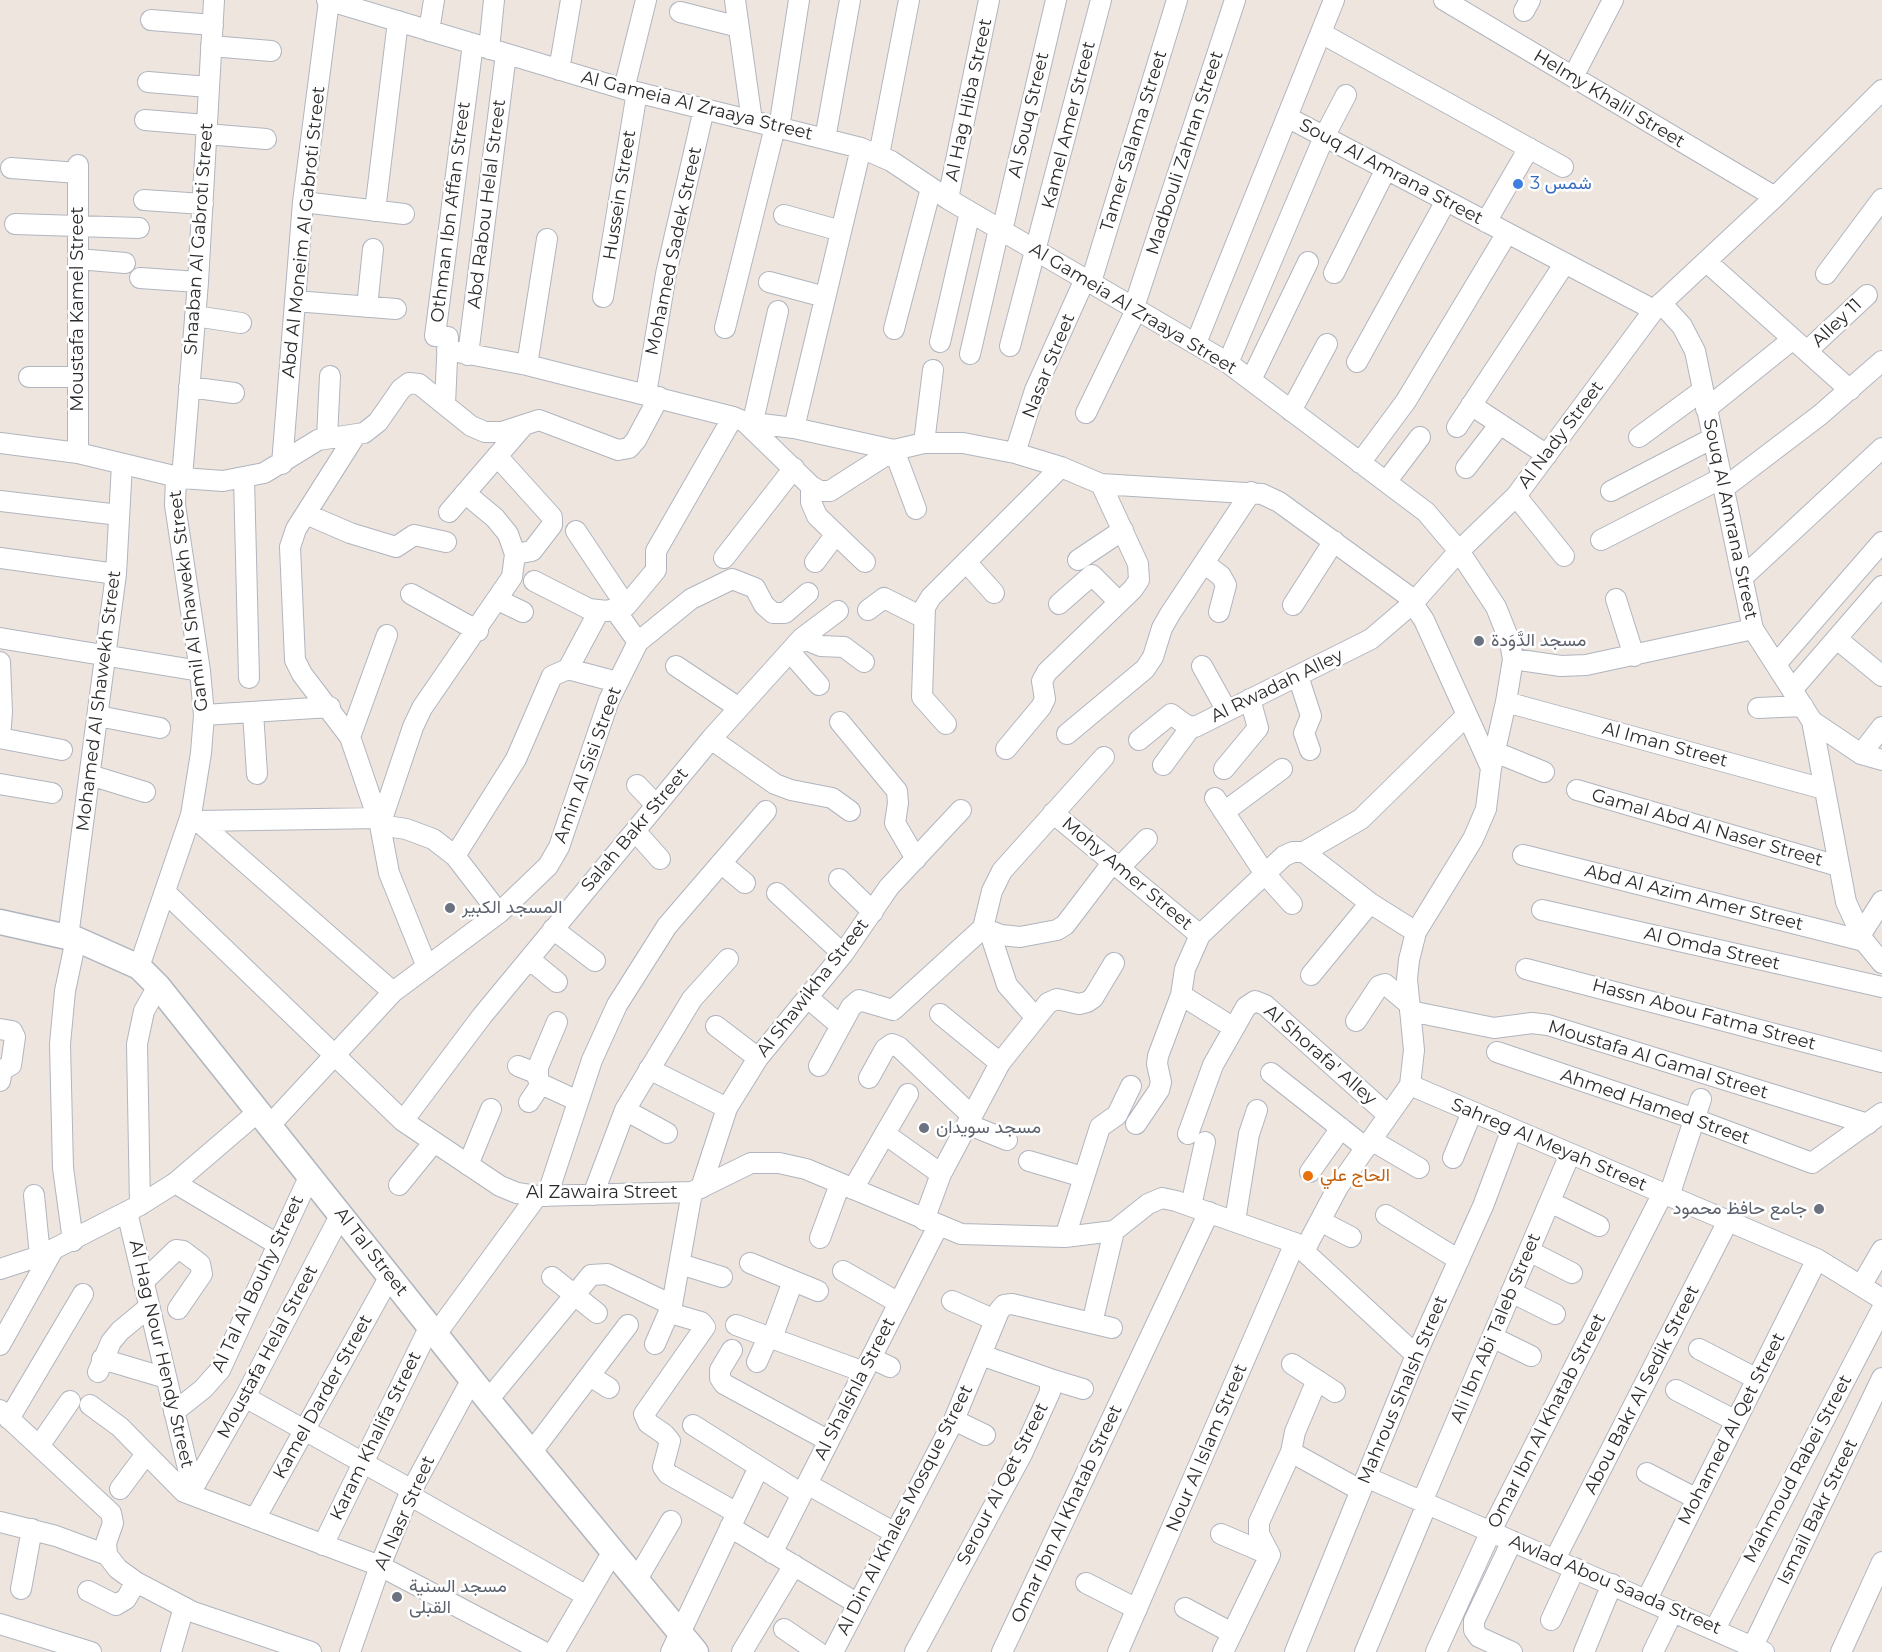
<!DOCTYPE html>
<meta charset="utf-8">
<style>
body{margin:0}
canvas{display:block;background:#ede5de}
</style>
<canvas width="1882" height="1652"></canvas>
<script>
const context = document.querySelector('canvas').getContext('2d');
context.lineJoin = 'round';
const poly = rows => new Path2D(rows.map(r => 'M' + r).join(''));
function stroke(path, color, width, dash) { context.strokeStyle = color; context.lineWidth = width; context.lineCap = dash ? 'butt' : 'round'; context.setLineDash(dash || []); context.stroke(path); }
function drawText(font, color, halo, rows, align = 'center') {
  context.font = font + ' Montserrat,Vazirmatn,sans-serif'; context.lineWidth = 5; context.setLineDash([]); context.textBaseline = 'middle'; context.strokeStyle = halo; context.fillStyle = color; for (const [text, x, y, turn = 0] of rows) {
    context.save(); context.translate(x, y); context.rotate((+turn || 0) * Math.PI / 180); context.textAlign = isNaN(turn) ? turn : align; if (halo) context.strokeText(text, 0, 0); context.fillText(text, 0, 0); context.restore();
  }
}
const minor = poly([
 [327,0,624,89,861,148,891,161,948,199,1228,363,1426,512,1459,551,1496,607,1510,642,1513,659,1506,702,1491,768,1486,809,1473,839,1416,932,1409,960,1407,979,1414,1050,1410,1085,1338,1187,1304,1251],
 [735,0,752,121],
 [1444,0,1775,197],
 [1524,11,1530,0],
 [680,12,739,27],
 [151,20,213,25],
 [429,31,434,0],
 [1321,33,1563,167],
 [211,46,271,51],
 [489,49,494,0],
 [559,70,571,0],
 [1573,77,1613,0],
 [148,82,208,87],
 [624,89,646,0],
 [1287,117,1654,310],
 [145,120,206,125],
 [779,128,799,0],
 [206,134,266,139],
 [825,139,850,0],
 [879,155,909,0],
 [11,168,78,173],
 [948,199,989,0],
 [144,200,203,204],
 [303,202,404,214],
 [375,211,398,21],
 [784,215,841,231],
 [1486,222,1529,148],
 [15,224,139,228],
 [1002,231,1056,0],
 [78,259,125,263],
 [1707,262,1850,390],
 [1334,273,1386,169],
 [1826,274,1882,199],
 [140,278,198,282],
 [769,282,825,297],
 [1091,282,1177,0],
 [603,297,637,92],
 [295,301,396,309],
 [1661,303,1682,326,1695,351,1753,629,1812,721,1861,754,1882,760],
 [367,307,373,249],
 [1134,307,1235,0],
 [195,316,241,323],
 [725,328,775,127],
 [894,329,931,188],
 [940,342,970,212],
 [1196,343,1334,0],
 [1010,346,1101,0],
 [447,350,527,365,733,417,745,422,811,486,820,491,830,491,894,450,924,443,963,443,1015,453,1061,467,1101,484,1262,494,1279,502,1407,595,1424,620,1491,768],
 [1807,351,1867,295],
 [970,354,999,229],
 [468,355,506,54],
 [1357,362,1446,201],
 [1228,363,1324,137,1346,95],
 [527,365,547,239],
 [29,377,78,377],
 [1251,380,1308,262],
 [189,387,234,393],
 [646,394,666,274,704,109],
 [445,404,448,337,435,336,473,44],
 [1471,405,1547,455],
 [1706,409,1793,339],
 [1291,411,1327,344],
 [1086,413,1137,308],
 [753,421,778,311],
 [745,422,794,428,861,148],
 [1457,427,1565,263],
 [794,428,894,450,916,509],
 [355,436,296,529,290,547,295,660,302,674,350,737,380,825,389,873,427,967],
 [327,437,330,376],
 [1639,437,1703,390],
 [0,443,78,453,182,478,223,481,264,473,318,440,364,433,378,422,401,389,409,383,419,384,471,426,485,432,502,432,539,420,618,450,629,448,636,440,659,397],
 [924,443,933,370],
 [78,453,78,165],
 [1015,453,1035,390,1085,279],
 [497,456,552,517,552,525,532,551,515,554],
 [1360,463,1406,401,1507,233],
 [282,464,303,202,329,1],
 [1466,468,1500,424],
 [182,478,198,282,214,0],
 [244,478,249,678],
 [1386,482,1420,437],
 [811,486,811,502,817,516,865,562],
 [1724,488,1820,415,1882,361],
 [1611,491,1713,438],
 [465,493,495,518,508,534,515,554,512,577,422,708,413,727,380,825,406,829,433,839,455,856,499,913],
 [1516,496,1564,556],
 [0,501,119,515],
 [449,512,524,425],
 [306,514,350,533,396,547,414,535,446,542],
 [576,531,626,606],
 [1601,540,1722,478],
 [0,558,116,574],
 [724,558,794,468],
 [1078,560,1123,530],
 [815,562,836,534],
 [966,562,994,593],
 [1204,563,1221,576,1226,585,1219,612],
 [1743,577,1882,448],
 [534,581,589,609,607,611,626,606,656,570,656,551,733,417],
 [411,594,478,631],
 [1616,599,1634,656],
 [498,600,523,612],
 [1059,604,1092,575,1119,602],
 [1293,605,1334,541],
 [615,610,638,642],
 [868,610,884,598,924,618],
 [0,638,200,671],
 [802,638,821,646,844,647,864,662],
 [1837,639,1882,676],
 [790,652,819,685],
 [1513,659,1561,666,1586,665,1753,629],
 [0,662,2,712,0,738],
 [1776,664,1882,542],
 [676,666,739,708],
 [1202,666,1227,711],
 [568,669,599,611],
 [1298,676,1311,716,1304,733,1310,750],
 [1792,690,1882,586],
 [1506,702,1824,789],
 [1758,708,1803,706],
 [253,712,257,774],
 [204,715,330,707],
 [98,716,160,728],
 [1812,721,1846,902,1864,941,1882,963],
 [840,722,897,791,898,803,895,823,916,859],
 [946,724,922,697,925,607,931,597,1061,467],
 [1067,734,1145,669,1153,657,1162,628,1170,614,1251,492],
 [350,737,387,635],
 [0,738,62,750],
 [711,739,775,784,791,790,832,798,850,811],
 [1139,740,1171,714,1186,725,1195,727,1371,639,1413,603,1459,551,1516,496,1654,310,1775,197,1882,90],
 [1006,749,1041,707,1045,699,1042,681,1047,672,1133,589,1139,580,1138,564,1101,484],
 [1495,752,1544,772],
 [1861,754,1882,727],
 [1163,765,1191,727],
 [1224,769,1258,728,1250,699],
 [90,775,145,792],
 [0,784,52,793],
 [637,785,656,805],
 [1577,790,1838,866],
 [1215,798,1265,874,1292,904],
 [1224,812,1282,769],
 [1053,813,1200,935],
 [191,815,393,992],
 [198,821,378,818],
 [635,831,660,859],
 [1304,852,1370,903,1416,932],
 [1523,855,1864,941],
 [455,856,516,759,552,676,568,669,617,682],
 [721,863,745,883],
 [1119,868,1147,839],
 [839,879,873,912],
 [165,892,403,1121,500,1186,517,1193,537,1196,692,1192,751,1163,779,1163,806,1169,961,1234,1065,1237,1114,1231,1148,1204,1162,1198,1176,1201,1295,1243,1416,1355],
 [777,893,843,954],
 [1542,910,1882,987],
 [983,928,1001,935,1020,937,1057,930,1065,925,1113,862],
 [553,929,595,961],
 [989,930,1007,985,1036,1018],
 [1861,934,1882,901],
 [68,937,116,574,122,464],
 [529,959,557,982],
 [139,967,191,815,201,753,204,715,200,671,175,505,176,477],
 [1526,969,1882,1062],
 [1311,975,1370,903],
 [1181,995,1234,1028],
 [808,998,841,1026],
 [1410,1011,1494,1028,1532,1023,1548,1025,1868,1124],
 [940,1014,1000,1063],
 [1356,1021,1379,986,1385,984,1409,1004],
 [557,1022,538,1067,538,1079,541,1084,578,1101],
 [716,1026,758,1058],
 [0,1029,12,1031,15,1037,11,1065,2,1070,0,1081],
 [1497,1052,1695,1119,1812,1163,1882,1113],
 [518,1066,538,1074],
 [819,1066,851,1007,859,1000,893,1010,983,928,992,891,1002,871,1104,757],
 [649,1069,727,1108],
 [1271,1073,1366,1148],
 [869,1078,885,1049,892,1044,899,1047,972,1116],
 [1410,1085,1817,1259,1882,1299],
 [529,1102,541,1084],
 [625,1110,667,1133],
 [403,1121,482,1016,711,739,802,638,838,611],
 [967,1124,1007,1140],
 [1136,1124,1159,1090,1161,1082,1157,1064,1158,1056,1181,995,1185,969,1200,935,1284,856,1293,852,1304,852,1361,819,1467,715],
 [270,1125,393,992,499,913,548,866,559,847,609,700,638,642,691,599,732,579,755,588,764,605,773,613,785,613,808,593],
 [885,1134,941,1174],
 [1188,1134,1213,1065,1246,1007,1255,1001,1265,1005,1388,1115],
 [1371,1140,1419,1168],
 [1453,1158,1472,1112],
 [1029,1161,1083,1177],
 [468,1165,491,1109],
 [1310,1172,1341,1128],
 [175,1183,277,1244],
 [399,1185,434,1142],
 [701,1188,727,1108,758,1058,843,954,889,887,961,810],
 [853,1189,908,1094],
 [34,1195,40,1256],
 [593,1195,625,1110,692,999,728,959],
 [547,1196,592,1060,617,1005,667,926,766,811],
 [1669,1196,1701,1099],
 [1550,1202,1599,1226],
 [140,1205,137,1044,144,1011,158,986],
 [1191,1206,1205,1142],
 [127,1212,194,1494],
 [1386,1215,1459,1260],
 [924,1220,941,1174,1000,1063,1048,1003,1057,999,1079,1004,1087,1002,1093,998,1114,963],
 [1235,1221,1249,1134,1257,1110],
 [1320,1221,1351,1237],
 [1065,1237,1100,1127,1117,1115,1131,1086],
 [820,1238,840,1184],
 [73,1241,63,1168,60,1044,65,991,76,939],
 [1529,1251,1572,1273],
 [750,1263,818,1291],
 [680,1264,722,1277],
 [0,1269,40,1256,140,1205,175,1183,259,1111],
 [843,1271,899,1303],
 [552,1277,597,1313],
 [143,1282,176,1250,183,1251,200,1264,202,1274,178,1309],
 [1861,1286,1882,1250],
 [1511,1292,1555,1314],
 [952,1301,995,1320],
 [670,1313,701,1322,705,1327,644,1414,648,1423,664,1434,670,1441,663,1467,668,1474,737,1513],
 [1092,1323,1114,1231],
 [736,1325,864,1372],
 [436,1334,537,1196],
 [1492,1337,1531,1356],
 [772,1338,793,1281],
 [655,1344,672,1305,692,1192],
 [0,1345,53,1250],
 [1699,1349,1757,1379],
 [732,1350,720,1370,720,1378,724,1384,829,1441],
 [871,1358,890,1367],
 [102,1359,166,1378],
 [757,1362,768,1337],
 [1292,1364,1335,1392],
 [98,1372,111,1342,120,1331,149,1307],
 [590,1376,609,1388],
 [1050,1379,1083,1389],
 [1676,1390,1736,1421],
 [245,1397,412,1490],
 [488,1400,591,1275,607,1274,672,1305],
 [90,1405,120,1427,184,1492,380,1566,544,1652],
 [0,1410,111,1513,113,1523,106,1543,107,1555,118,1569,136,1582,193,1612,311,1652],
 [174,1412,203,1389,220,1370,310,1175],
 [9,1419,83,1294],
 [954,1420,985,1435],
 [693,1425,802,1494],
 [39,1446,70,1401],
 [1291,1452,1360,1490],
 [531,1453,628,1325],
 [1647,1473,1697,1499],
 [1366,1477,1764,1652],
 [807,1484,895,1533],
 [193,1488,245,1397,341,1214],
 [120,1489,146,1454],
 [409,1495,587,1596],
 [1422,1502,1570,1154],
 [255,1519,390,1276],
 [0,1522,56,1536,107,1555],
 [730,1527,858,1604],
 [1221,1534,1270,1555],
 [323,1545,430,1326],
 [772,1553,938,1226],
 [1555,1559,1728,1221],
 [636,1581,671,1521],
 [1086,1583,1137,1609],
 [21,1589,32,1529],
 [88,1591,116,1605,126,1599,136,1582],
 [1647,1599,1817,1259],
 [1185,1608,1232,1633],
 [1551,1620,1575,1568],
 [0,1624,91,1652],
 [784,1629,818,1652],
 [1715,1629,1882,1309],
 [1753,1646,1882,1378],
 [171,1652,184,1607],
 [350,1652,380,1566,409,1495,472,1379],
 [554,1652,612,1553],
 [671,1652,759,1467],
 [742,1652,794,1565],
 [833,1652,954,1420,999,1311,1004,1305,1012,1304,1112,1328],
 [915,1652,1022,1454,1050,1392,1050,1379,981,1355],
 [1002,1652,1209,1212],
 [1118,1652,1295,1243],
 [1223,1652,1270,1555,1259,1534,1259,1522,1291,1452,1295,1432,1317,1380],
 [1295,1652,1416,1355,1483,1206,1512,1129],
 [1365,1652,1427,1504],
 [1436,1652,1491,1531,1663,1193],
 [1512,1652,1479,1637,1474,1630,1474,1621,1512,1541],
 [1584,1652,1612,1584],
 [1653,1652,1673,1611],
 [1841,1652,1882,1562]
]);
const tertiary = poly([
 [0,922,76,939,139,967,158,986,488,1400,696,1652]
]);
const markers = [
 [1518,184,6,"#3f7fe0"],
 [1479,641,6,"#6b7280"],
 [450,908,6,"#6b7280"],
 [924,1128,6,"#6b7280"],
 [1308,1176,6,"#e8710a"],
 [1819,1209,6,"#6b7280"],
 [397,1597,6,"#6b7280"]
];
const streetNames = [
 ["Helmy Khalil Street",1609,99,31],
 ["Al Hag Hiba Street",969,100,-78],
 ["Al Gameia Al Zraaya Street",697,106,14],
 ["Al Souq Street",1029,115,-77],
 ["Kamel Amer Street",1069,125,-76],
 ["Tamer Salama Street",1134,141,-73],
 ["Madbouli Zahran Street",1185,153,-72],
 ["Souq Al Amrana Street",1391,172,28],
 ["Hussein Street",620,195,-81],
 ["Abd Rabou Helal Street",487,204,-83],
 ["Othman Ibn Affan Street",451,212,-83],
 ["Abd Al Moneim Al Gabroti Street",304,232,-84],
 ["Shaaban Al Gabroti Street",199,239,-86],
 ["Mohamed Sadek Street",674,251,-78],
 ["Moustafa Kamel Street",78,309,-90],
 ["Al Gameia Al Zraaya Street",1133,309,31],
 ["Alley 11",1837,323,-44],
 ["Nasar Street",1049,366,-68],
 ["Al Nady Street",1561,435,-53],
 ["Souq Al Amrana Street",1730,519,78],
 ["Gamil Al Shawekh Street",189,601,-97],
 ["Al Rwadah Alley",1277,686,-26],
 ["Mohamed Al Shawekh Street",99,701,-83],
 ["Al Iman Street",1665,745,15],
 ["Amin Al Sisi Street",588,765,-70],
 ["Gamal Abd Al Naser Street",1707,828,16],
 ["Salah Bakr Street",635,830,-50],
 ["Mohy Amer Street",1127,874,40],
 ["Abd Al Azim Amer Street",1694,898,14],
 ["Al Omda Street",1712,949,13],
 ["Al Shawikha Street",813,988,-52],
 ["Hassn Abou Fatma Street",1704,1015,15],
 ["Al Shorafa' Alley",1320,1055,41],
 ["Moustafa Al Gamal Street",1658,1060,17],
 ["Ahmed Hamed Street",1655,1107,19],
 ["Sahreg Al Meyah Street",1549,1145,23],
 ["Al Zawaira Street",602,1193],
 ["Al Tal Street",371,1252,52],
 ["Al Tal Al Bouhy Street",258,1284,-65],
 ["Ali Ibn Abi Taleb Street",1496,1328,-67],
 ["Moustafa Helal Street",268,1352,-62],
 ["Al Hag Nour Hendy Street",161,1354,77],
 ["Al Shalshla Street",855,1389,-63],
 ["Mahrous Shalsh Street",1403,1390,-67],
 ["Abou Bakr Al Sedik Street",1642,1390,-63],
 ["Kamel Darder Street",323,1397,-61],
 ["Omar Ibn Al Khatab Street",1547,1421,-63],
 ["Mohamed Al Qet Street",1732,1429,-63],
 ["Karam Khalifa Street",376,1436,-64],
 ["Nour Al Islam Street",1207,1448,-67],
 ["Mahmoud Rabei Street",1798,1469,-62],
 ["Serour Al Qet Street",1003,1484,-63],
 ["Al Din Al Khales Mosque Street",905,1510,-63],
 ["Ismail Bakr Street",1818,1512,-64],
 ["Al Nasr Street",405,1513,-66],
 ["Omar Ibn Al Khatab Street",1067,1514,-65],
 ["Awlad Abou Saada Street",1615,1585,23]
];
const shopNames = [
 ["شمس 3",1530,184]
];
const worshipNames = [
 ["مسجد الدَّوَدة",1491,641],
 ["المسجد الكبير",462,908],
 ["مسجد سويدان",936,1128],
 ["جامع حافظ محمود",1807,1209,"right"],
 ["مسجد السنية",409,1587],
 ["القبلى",409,1608]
];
const foodNames = [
 ["الحاج علي",1320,1176]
];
stroke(minor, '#b1b5bf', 22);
stroke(tertiary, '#b1b5bf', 27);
stroke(minor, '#fff', 20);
stroke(tertiary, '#fff', 24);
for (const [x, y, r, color] of markers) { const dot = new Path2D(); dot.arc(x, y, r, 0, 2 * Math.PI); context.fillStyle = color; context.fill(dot); stroke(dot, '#fff', 2); }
drawText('18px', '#2b2b2b', '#fff', streetNames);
drawText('18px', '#366cbe', '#fff', shopNames, 'left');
drawText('18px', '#5b616d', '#fff', worshipNames, 'left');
drawText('18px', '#c56008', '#fff', foodNames, 'left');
</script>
